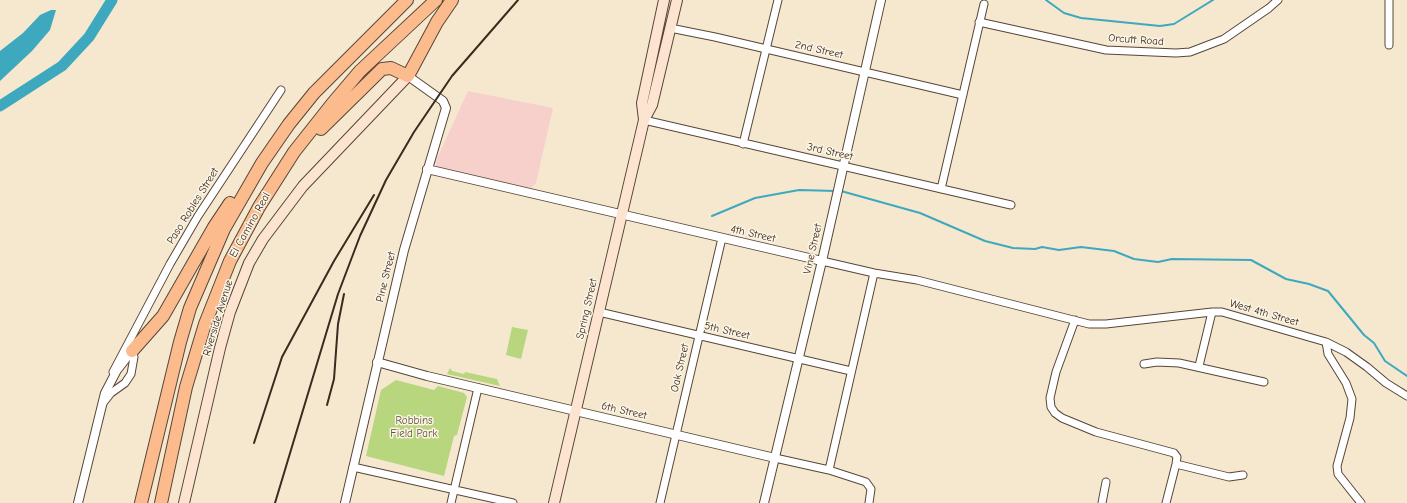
<!DOCTYPE html>
<style>
body{margin:0}
canvas{display:block;background:#f5e8cf}
</style>
<canvas width="1407" height="503"></canvas>
<script>
const context = document.querySelector('canvas').getContext('2d');
context.lineJoin = 'round';
function fillPath(path, color) { context.fillStyle = color; context.fill(path, 'evenodd'); }
const poly = rows => new Path2D(rows.map(r => 'M' + r).join(''));
function stroke(path, color, width, dash) { context.strokeStyle = color; context.lineWidth = width; context.lineCap = dash ? 'butt' : 'round'; context.setLineDash(dash || []); context.stroke(path); }
function drawText(font, color, halo, rows, align = 'center') {
  context.font = font + ' "Comic Neue",sans-serif'; context.lineWidth = 3; context.setLineDash([]); context.textBaseline = 'middle'; context.strokeStyle = halo; context.fillStyle = color; for (const [text, x, y, turn = 0] of rows) {
    context.save(); context.translate(x, y); context.rotate((+turn || 0) * Math.PI / 180); context.textAlign = isNaN(turn) ? turn : align; if (halo) context.strokeText(text, 0, 0); context.fillText(text, 0, 0); context.restore();
  }
}
const built = poly([
 [468,91,553,108,536,183,531,188,438,169,435,163]
]);
const green = poly([
 [512,327,528,330,521,359,506,355],
 [450,368,452,371,464,374,465,372,497,379,500,386,447,374],
 [396,380,434,390,438,386,464,393,467,397,457,435,454,436,444,476,366,456,381,390]
]);
const water = poly([
 [51,10,56,10,50,30,32,51,0,81,0,51,23,33,40,15]
]);
const stream = poly([
 [1046,0,1064,13,1081,18,1160,26,1174,24,1213,0],
 [841,191,920,213,985,241,1013,248,1035,249,1042,247,1059,250,1081,247,1114,251,1134,259,1158,262,1172,259,1251,260,1286,279,1309,284,1328,291,1364,335,1374,343,1385,361,1407,376],
 [712,216,755,198,799,190,836,191]
]);
const river = poly([
 [0,106,62,66,89,37,112,0]
]);
const minor = poly([
 [979,22,1106,50,1176,53,1190,52,1224,39,1269,8,1278,0],
 [670,28,715,37,963,95],
 [1389,45,1389,0],
 [644,120,1011,205],
 [743,144,778,0],
 [941,189,984,4],
 [822,261,874,273,917,280,1089,324,1106,324,1212,312,1222,312,1326,342,1346,352,1367,367,1386,383,1407,396],
 [599,312,851,371],
 [1075,320,1056,372,1050,398,1051,407,1055,413,1062,418,1096,432,1174,453,1177,457,1176,464,1166,503],
 [1326,342,1328,354,1346,383,1352,399,1350,418,1337,466,1338,474,1361,503],
 [1144,364,1157,362,1179,363,1264,382],
 [1199,366,1212,312],
 [113,372,170,264,198,216,281,90],
 [103,403,111,393,125,383,131,374,134,357,131,349],
 [775,458,829,470,866,482,871,489,869,503],
 [1176,464,1229,477,1243,475],
 [353,467,513,503],
 [829,470,874,273],
 [451,503,478,388],
 [660,503,722,238],
 [1102,503,1106,482]
]);
const tertiary = poly([
 [427,169,822,261],
 [377,362,427,376,775,458],
 [78,503,105,393,117,370,132,351],
 [345,503,404,250,446,108,443,101,408,76],
 [764,503,822,261,881,0]
]);
const secondary = poly([
 [644,120,642,103,664,0],
 [184,503,220,348,230,312,249,263,263,239,303,186,408,76],
 [554,503,644,120,652,105,677,0]
]);
const motorway = poly([
 [321,129,382,69,391,68,408,76,437,22,452,0],
 [132,351,163,316,214,227,230,203],
 [141,503,180,342,190,308,224,229,262,163,289,124,314,93,407,0],
 [161,503,186,387,205,324,230,261,259,207,294,152,332,104,360,71,436,0]
]);
const rail = poly([
 [327,405,334,379,338,324,344,294],
 [254,443,282,357,334,261,374,195],
 [275,503,338,294,360,236,386,180,414,132,452,76,518,0]
]);
const streetNames = [
 ["Orcutt Road",1136,40,4],
 ["2nd Street",819,50,13],
 ["3rd Street",830,152,13],
 ["Paso Robles Street",193,206,-58],
 ["El Camino Real",250,225,-61],
 ["4th Street",753,234,13],
 ["Vine Street",813,249,-77],
 ["Pine Street",386,277,-76],
 ["Spring Street",587,309,-77],
 ["West 4th Street",1264,313,16],
 ["Riverside Avenue",218,318,-73],
 ["5th Street",727,331,13],
 ["Oak Street",680,368,-77],
 ["6th Street",624,411,13]
];
const parkNames = [
 ["Robbins",414,421],
 ["Field Park",414,434]
];
fillPath(built, '#f7d0cc');
fillPath(green, '#b7d67d');
fillPath(water, '#3ea9be');
stroke(stream, '#3ea9be', 2);
stroke(river, '#3ea9be', 11);
stroke(minor, '#574639', 9);
stroke(tertiary, '#574639', 10);
stroke(secondary, '#574639', 12);
stroke(motorway, '#574639', 14);
stroke(minor, '#fff', 7);
stroke(tertiary, '#fff', 8);
stroke(secondary, '#fde4d1', 10);
stroke(motorway, '#fbbb8d', 12);
stroke(rail, '#3b2a1e', 2);
drawText('11px', '#3b2a1e', '#fcf5e5', streetNames);
drawText('11px', '#5a5536', '#fcf5e5', parkNames);
</script>
